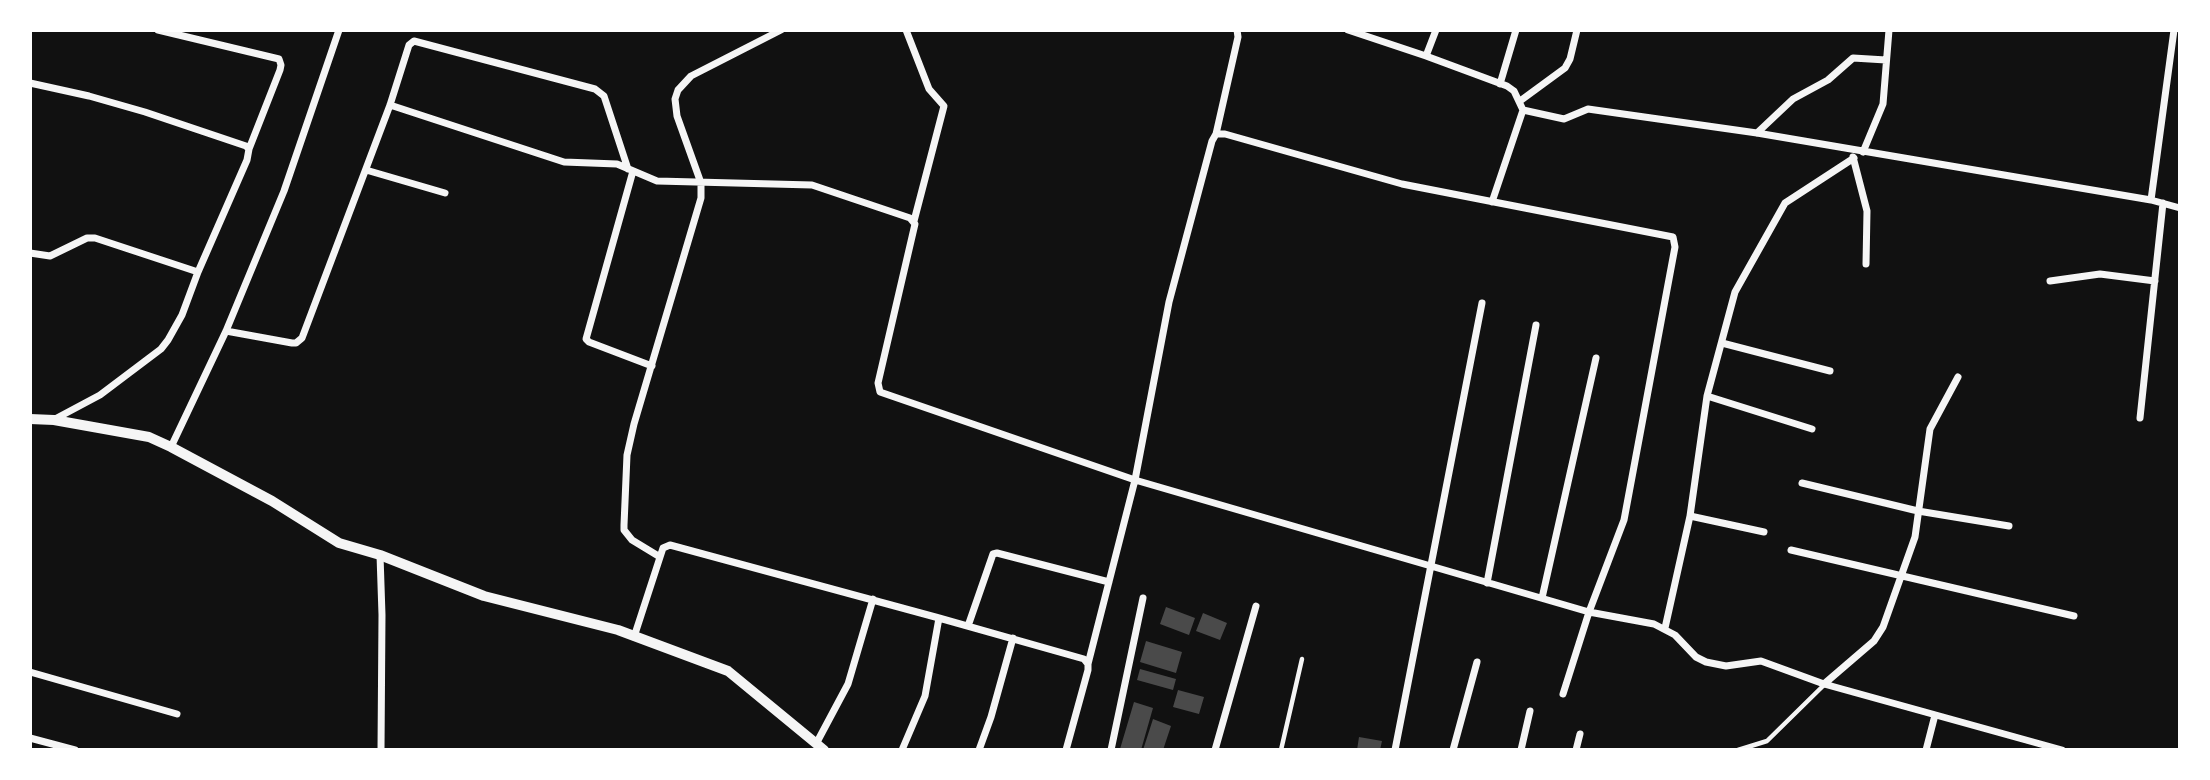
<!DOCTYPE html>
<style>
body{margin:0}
#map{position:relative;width:2210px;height:780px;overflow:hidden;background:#111;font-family:"Alegreya Sans",sans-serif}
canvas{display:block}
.frame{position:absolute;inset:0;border:32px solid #fff;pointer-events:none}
</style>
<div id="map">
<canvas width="2210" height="780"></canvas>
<div class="frame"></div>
</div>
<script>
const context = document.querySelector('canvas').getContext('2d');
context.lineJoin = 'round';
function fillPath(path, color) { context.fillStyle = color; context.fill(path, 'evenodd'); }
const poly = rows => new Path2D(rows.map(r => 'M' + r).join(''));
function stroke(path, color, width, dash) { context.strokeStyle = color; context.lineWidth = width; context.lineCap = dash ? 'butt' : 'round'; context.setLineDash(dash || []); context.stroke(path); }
const building = poly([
 [1166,607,1195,618,1189,635,1160,624],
 [1203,613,1227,623,1220,640,1196,631],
 [1146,641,1182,652,1176,673,1140,662],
 [1140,669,1176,679,1173,690,1137,680],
 [1178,690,1204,697,1199,714,1173,707],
 [1134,702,1153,708,1141,750,1125,750,1120,749],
 [1153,719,1171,726,1163,750,1143,750],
 [1359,737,1382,741,1380,750,1357,750]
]);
const service = poly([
 [1281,750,1302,659],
 [1738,750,1767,741,1824,685]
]);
const minor = poly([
 [158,30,279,59,281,65,280,70,249,149],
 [906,30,929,89,944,106,914,221],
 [1348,30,1426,56,1507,86,1514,91,1523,110],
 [1426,56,1436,30],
 [30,83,89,96,145,112,246,146,249,149,247,160,198,272,182,315,168,340,161,349,100,395,55,419],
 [1500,84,1516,30],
 [1520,101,1565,68,1570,59,1577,30],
 [390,105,564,162,617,164,657,181,812,185,910,218,915,224,878,383,880,392,1135,480,1589,612,1654,624,1675,635,1696,657,1706,662,1726,666,1761,661,1824,684,2062,750],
 [1757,133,1793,99,1828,80,1853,58,1886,60],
 [1216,134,1238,37,1237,30],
 [1863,152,1883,104,1889,30],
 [1853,157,1867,211,1866,264],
 [366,170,445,193],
 [633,171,586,339,589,342,652,366],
 [2151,200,2174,30],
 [1492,202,1523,110,1564,119,1588,109,1757,133,2151,200,2180,208],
 [30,253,50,256,87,238,95,238,198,272],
 [2050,281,2100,274,2155,281],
 [226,331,292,343,296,343,302,338,390,105,409,45,414,41,595,89,604,96,628,169],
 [1722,343,1830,371],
 [1707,396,1812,429],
 [2140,418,2163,203],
 [171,447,226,331,284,191,339,30],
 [1802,483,1918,511,2009,526],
 [1690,516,1764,532],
 [1791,550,2074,616],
 [380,555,382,615,381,750],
 [660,557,632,540,624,530,624,525,627,455,634,424,701,198,701,183,677,116,675,99,678,90,691,76,781,30],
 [1487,583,1536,325],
 [1542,598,1596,358],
 [968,626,993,554,997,553,1109,582],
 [1665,628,1690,516,1707,396,1735,292,1785,203,1854,158],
 [634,637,663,548,670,545,939,618,1084,659,1088,664,1088,670,1066,750],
 [1088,664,1135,480,1169,302,1212,141,1216,134,1225,134,1402,184,1673,237,1675,247,1624,520,1589,612,1563,694],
 [30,672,177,714],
 [1824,684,1874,641,1883,627,1915,537,1930,429,1958,377],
 [30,738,75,750],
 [816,744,848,684,873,599],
 [902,750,925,696,939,618],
 [979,750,991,717,1013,638],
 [1111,750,1143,598],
 [1215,750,1256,606],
 [1395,750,1482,303],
 [1453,750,1477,662],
 [1521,750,1530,711],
 [1576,750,1580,734],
 [1926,750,1935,715]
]);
const tertiary = poly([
 [30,419,54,420,149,437,171,447,272,501,339,543,380,555,484,596,618,630,728,671,824,750]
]);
fillPath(building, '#4a4a4a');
stroke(service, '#f5f5f5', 4.5);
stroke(minor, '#f5f5f5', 7);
stroke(tertiary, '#f5f5f5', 10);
</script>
